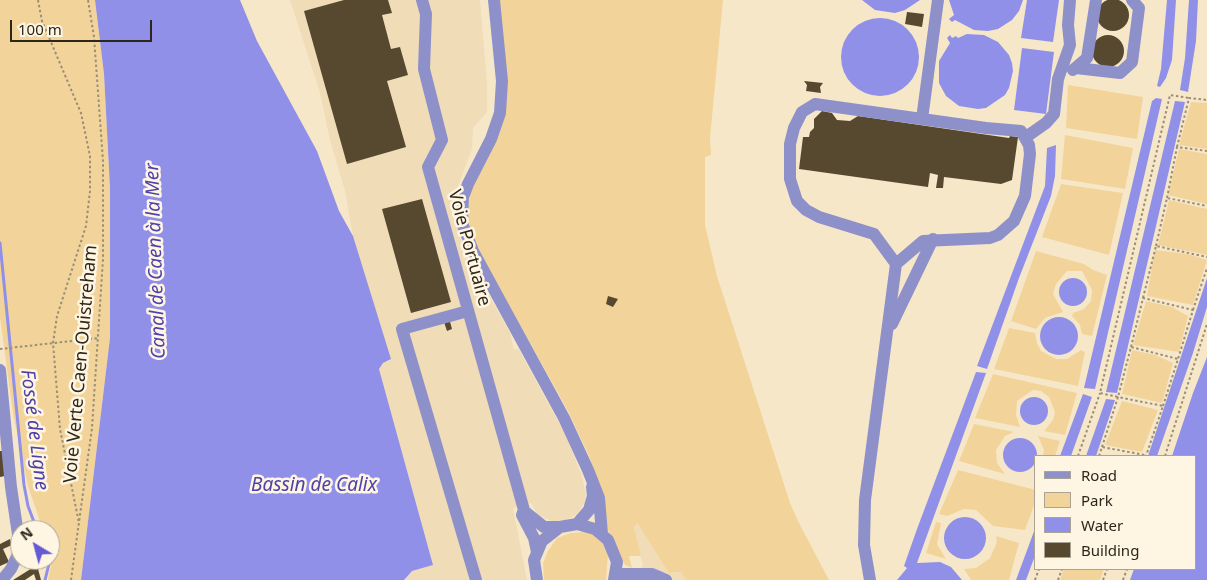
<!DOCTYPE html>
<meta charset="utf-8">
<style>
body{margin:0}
#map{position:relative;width:1207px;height:580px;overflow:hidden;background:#f7e7c9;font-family:"Noto Sans",sans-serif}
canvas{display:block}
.legend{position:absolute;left:1034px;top:455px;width:162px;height:115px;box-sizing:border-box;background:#fff5e3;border:1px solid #aba393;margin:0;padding:6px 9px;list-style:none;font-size:15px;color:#2d271b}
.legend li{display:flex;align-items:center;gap:10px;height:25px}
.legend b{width:25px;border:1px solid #aba393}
.north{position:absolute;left:10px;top:520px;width:50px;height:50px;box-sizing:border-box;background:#fff5e3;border:1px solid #aba393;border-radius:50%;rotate:323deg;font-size:14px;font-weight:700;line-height:20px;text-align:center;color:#2d271b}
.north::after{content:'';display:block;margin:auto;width:18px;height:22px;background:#655ad3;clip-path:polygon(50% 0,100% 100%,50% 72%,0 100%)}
.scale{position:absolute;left:10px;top:20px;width:142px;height:22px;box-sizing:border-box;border:2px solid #2d271b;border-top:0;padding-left:6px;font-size:15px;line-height:18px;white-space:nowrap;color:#2d271b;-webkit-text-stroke:4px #fff5e3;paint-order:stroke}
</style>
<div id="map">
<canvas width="1207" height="580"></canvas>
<ul class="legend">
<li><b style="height:6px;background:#8e90ca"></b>Road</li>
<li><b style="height:14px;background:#f2d49a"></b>Park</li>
<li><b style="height:14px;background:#9090e9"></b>Water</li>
<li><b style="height:14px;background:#574930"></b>Building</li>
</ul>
<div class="north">N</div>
<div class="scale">100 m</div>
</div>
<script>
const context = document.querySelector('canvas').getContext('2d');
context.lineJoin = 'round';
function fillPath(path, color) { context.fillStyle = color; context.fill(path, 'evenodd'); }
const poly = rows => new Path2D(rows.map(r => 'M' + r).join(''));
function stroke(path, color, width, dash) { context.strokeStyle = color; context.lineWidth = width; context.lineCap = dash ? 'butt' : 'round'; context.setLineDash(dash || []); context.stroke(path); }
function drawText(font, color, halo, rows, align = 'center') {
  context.font = font + ' "Noto Sans",sans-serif'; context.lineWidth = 5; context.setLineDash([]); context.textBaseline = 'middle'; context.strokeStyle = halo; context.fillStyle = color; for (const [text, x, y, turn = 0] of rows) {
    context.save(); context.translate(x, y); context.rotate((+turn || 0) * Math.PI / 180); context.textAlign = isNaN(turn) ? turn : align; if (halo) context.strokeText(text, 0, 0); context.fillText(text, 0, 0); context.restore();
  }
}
const built = poly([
 [290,0,480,0,487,82,487,112,473,128,472,149,457,189,455,208,457,227,465,252,510,333,514,350,518,348,567,438,582,476,586,495,585,502,577,514,566,520,554,522,538,515,531,503,513,508,527,580,404,580,412,571,433,565,379,369,383,363,391,360,353,236,345,191,330,140,320,93],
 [639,524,669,573,681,572,686,580,634,580,638,571,643,566,634,527]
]);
const green = poly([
 [0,0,95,0,104,74,110,188,110,338,81,580,48,580,53,556,50,530,43,530,28,486,13,414,0,317],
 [498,0,723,0,710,138,711,155,705,157,705,225,717,276,790,503,799,523,829,580,686,580,681,572,669,573,638,524,634,527,641,556,629,556,632,568,625,565,621,558,607,528,599,485,589,456,568,411,479,251,471,233,468,216,470,192,497,139],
 [1068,85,1143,97,1137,139,1066,128],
 [1191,102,1207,103,1207,149,1179,145],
 [1065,135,1133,148,1125,189,1061,179],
 [1179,149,1207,154,1207,204,1168,195],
 [1061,184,1123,193,1109,255,1042,237],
 [1169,200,1207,209,1207,255,1158,245],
 [1155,250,1188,254,1207,260,1193,305,1147,296],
 [1036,251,1084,264,1093,270,1107,275,1092,336,1082,334,1080,325,1072,316,1073,313,1084,309,1091,301,1092,290,1082,271,1067,271,1056,284,1053,294,1063,312,1045,318,1036,329,1011,321],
 [1146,301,1172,307,1188,316,1179,352,1133,345],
 [1009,328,1035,333,1037,343,1041,351,1056,359,1067,359,1081,350,1085,352,1078,386,994,369],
 [1132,350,1155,355,1173,363,1162,403,1122,394],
 [993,374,1077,393,1065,435,1044,431,1053,420,1055,412,1049,397,1041,391,1033,390,1017,401,1016,415,1020,427,975,418],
 [1122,401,1158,410,1142,452,1105,445],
 [974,424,1014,432,1005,436,996,450,997,463,1005,474,959,461],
 [1038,436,1060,441,1055,456,1043,456,1044,450],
 [958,470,1036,490,1036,500,1025,530,993,526,976,510,964,509,947,516,939,514],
 [936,522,941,523,937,544,946,559,926,553],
 [585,532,595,534,602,541,608,554,606,580,544,580,543,563,548,551,557,538,571,533],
 [996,536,1019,543,1009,580,971,580,964,569,976,568,990,558,997,542],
 [1064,569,1104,569,1100,580,1060,580]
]);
const water = poly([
 [95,0,240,0,257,41,317,151,339,211,353,236,391,359,383,363,379,369,433,565,412,571,404,580,81,580,110,338,110,188,104,74],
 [862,0,920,0,905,10,895,13,875,10],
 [949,0,1023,0,1019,11,1012,20,998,29,988,31,974,30,955,20,952,22,949,19,954,15],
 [1027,0,1059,0,1053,42,1021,38],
 [1167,0,1176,0,1172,60,1166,78,1160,87,1157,86,1161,69],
 [1189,0,1198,0,1196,41,1188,92,1180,90,1185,58],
 '841 57a39 39 0 1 1 78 0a39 39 0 1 1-78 0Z',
 [967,34,984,35,998,42,1009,55,1012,63,1013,71,1009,88,1005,95,986,108,978,109,959,106,946,96,939,83,939,61,950,43,947,38,950,35,952,38,956,36,958,38],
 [1022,48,1054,52,1046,114,1014,110],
 [1156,98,1162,99,1095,389,1084,388,1152,101],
 [1175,101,1185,102,1117,393,1106,392],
 [1056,145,1055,176,1051,196,1019,278,987,369,977,366,1045,186,1047,148],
 [1207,278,1207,307,1193,353,1157,456,1148,456],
 '1059 292a14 14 0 1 1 28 0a14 14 0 1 1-28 0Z',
 '1040 336a19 19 0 1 1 38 0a19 19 0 1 1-38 0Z',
 [1207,357,1207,580,1130,580,1134,569,1196,569,1196,456,1172,456,1193,393],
 [976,372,986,373,917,563,940,562,951,567,962,580,897,580,907,568,904,566,917,529],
 [1083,394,1092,397,1071,456,1060,456],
 '1020 411a14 14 0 1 1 28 0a14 14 0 1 1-28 0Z',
 [1106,399,1115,400,1096,456,1086,456],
 '1003 455a17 17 0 1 1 34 0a17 17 0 1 1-34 0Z',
 '944 538a21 21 0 1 1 42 0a21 21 0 1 1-42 0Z',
 [1036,526,1036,553,1026,580,1016,580]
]);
const stream = poly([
 [0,243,24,485,28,506,37,530],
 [45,580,50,560]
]);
const building = poly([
 '1097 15a16 16 0 1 1 32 0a16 16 0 1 1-32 0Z',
 [344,0,388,0,392,13,382,15,391,49,400,47,408,75,387,81,406,147,347,164,304,11],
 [907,12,924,14,922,27,905,24],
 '1092 51a16 16 0 1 1 32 0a16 16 0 1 1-32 0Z',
 [804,81,823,83,820,87,821,93,806,91,807,85],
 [822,111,832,113,837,120,850,121,858,116,1009,138,1010,136,1018,137,1012,180,1001,184,944,177,943,188,936,188,938,175,930,173,928,187,799,169,803,137,809,137,810,132,814,128,814,119],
 [422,199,451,302,411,313,382,209],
 [608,296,618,299,613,307,606,304],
 [449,318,452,329,447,331,443,319],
 [0,451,3,451,5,476,0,477],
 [10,539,12,545,3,549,9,562,0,566,0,544],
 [37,565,41,580,36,580,34,574,25,580,13,580]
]);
const path = poly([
 [38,0,42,21,81,113,90,156,90,191,86,226,57,316,53,343,60,429,79,523],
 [1177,147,1189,98,1207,100],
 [1167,198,1177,147,1207,151],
 [1156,246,1167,198,1207,206],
 [1143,298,1156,246,1207,257],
 [1193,310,1207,268],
 [1131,347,1143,298,1193,310,1178,359],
 [0,349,99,338],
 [1163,406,1178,359,1131,347,1118,397,1100,393,1170,95,1189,98],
 [1102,447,1118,397,1163,406,1146,456],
 [1078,456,1100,393],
 [1099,456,1102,447,1145,455],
 [1165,456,1207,324],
 [71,580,92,428,103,259,103,161,94,37,88,0],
 [1035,580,1039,569],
 [1058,580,1062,569],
 [1103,580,1107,569],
 [1123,580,1127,569]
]);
const minor = poly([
 [422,0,426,14,424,69,442,140,428,167,524,510,522,515,534,538,537,552],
 [494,0,502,81,500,113,491,139,468,184,463,197,462,223,473,251,564,418,588,470,599,498,602,534],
 [1076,68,1120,73,1132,62,1139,8,1132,0],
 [1073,70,1087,58,1096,0],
 [922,119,938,0],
 [1026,137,1046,123,1054,114,1058,79,1070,45,1068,25,1070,0],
 [468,311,402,329,476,580],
 [892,324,933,239],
 [0,370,11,487,20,548],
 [524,511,544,527,560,527],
 [577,524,589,510,593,496,592,487],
 [616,574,652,574,666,580],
 [2,580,11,569,20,550],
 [537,580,534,560,542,541,560,527,577,524,595,529,608,540,617,562,614,580],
 [870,580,864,545,865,500,896,264,874,234,819,217,806,210,797,201,790,179,790,144,794,128,802,112,815,104,986,128,1021,131,1029,145,1030,154,1025,196,1014,221,998,235,990,238,923,241,896,264]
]);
const streetNames = [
 ["Voie Portuaire",469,248,75],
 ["Voie Verte Caen-Ouistreham",81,364,-85]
];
const waterNames = [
 ["Canal de Caen à la Mer",156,261,-92],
 ["Fossé de Ligne",34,430,83],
 ["Bassin de Calix",314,486]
];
fillPath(built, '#f0dcb7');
fillPath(green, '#f2d49a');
fillPath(water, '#9090e9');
stroke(stream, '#9090e9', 3);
fillPath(building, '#574930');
stroke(path, '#9a8e79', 2, [2.5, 2.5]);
stroke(minor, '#8e90ca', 12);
drawText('18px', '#2d271b', '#fff5e3', streetNames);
drawText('italic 19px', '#4d42aa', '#fff5e3', waterNames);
</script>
